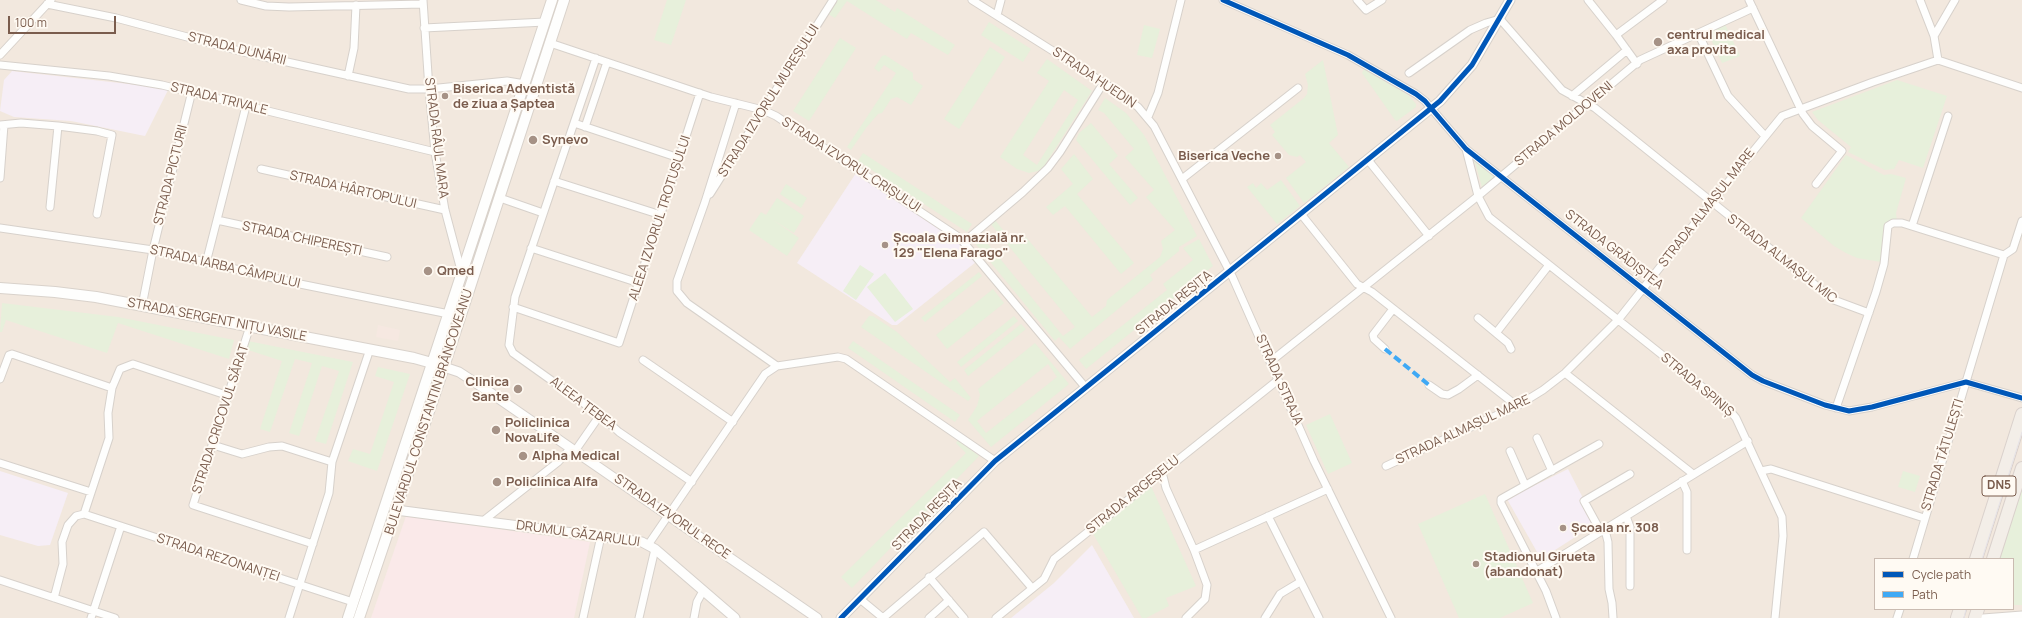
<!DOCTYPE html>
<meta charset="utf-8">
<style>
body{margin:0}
#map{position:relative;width:2022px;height:618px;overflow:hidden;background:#f9f5f0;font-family:Manrope,sans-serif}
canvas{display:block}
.legend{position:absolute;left:1874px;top:558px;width:140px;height:52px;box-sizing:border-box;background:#fffaf3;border:1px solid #cabbb1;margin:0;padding:5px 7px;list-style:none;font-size:12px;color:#7a5c4d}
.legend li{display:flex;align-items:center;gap:8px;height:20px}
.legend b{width:20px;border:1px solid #cabbb1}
.scale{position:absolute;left:8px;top:16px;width:108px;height:18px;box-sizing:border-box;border:2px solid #7a5c4d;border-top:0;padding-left:5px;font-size:12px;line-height:14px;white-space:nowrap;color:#7a5c4d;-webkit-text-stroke:3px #fffaf3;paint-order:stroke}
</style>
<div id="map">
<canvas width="2022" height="618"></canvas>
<ul class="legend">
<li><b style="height:5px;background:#0057b8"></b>Cycle path</li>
<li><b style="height:5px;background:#3fa9f5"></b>Path</li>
</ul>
<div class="scale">100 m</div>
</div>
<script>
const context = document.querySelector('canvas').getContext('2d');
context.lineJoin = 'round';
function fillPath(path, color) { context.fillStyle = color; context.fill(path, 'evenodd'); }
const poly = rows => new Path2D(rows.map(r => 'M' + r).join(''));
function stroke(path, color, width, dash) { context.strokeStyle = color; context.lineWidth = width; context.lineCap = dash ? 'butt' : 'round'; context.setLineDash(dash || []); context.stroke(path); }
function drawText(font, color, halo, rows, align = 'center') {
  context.font = font + ' Manrope,sans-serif'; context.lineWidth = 4; context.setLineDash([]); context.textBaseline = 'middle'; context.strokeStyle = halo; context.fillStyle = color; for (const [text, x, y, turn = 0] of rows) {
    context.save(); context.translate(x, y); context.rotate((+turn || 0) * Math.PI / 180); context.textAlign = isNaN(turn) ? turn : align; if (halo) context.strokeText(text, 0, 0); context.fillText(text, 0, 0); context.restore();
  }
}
const residential = poly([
 [0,0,2022,0,2022,489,1999,559,1875,559,1875,609,2013,609,2013,605,2022,605,2022,618,0,618]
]);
const commercial = poly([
 [378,325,400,330,398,341,376,337]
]);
const education = poly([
 [12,71,147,86,168,90,145,136,71,121,14,117,0,111,4,80],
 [856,173,958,241,976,262,897,325,892,325,797,263],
 [1568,469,1583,498,1579,500,1594,525,1541,559,1507,499],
 [0,471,68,493,50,545,38,546,0,535],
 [1092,545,1134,618,1011,618,1054,583]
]);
const medical = poly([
 [406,516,590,542,574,618,371,618]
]);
const green = poly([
 [667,0,686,0,671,45,654,40],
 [837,0,876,0,895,12,897,8,955,45,948,55,911,33,907,39,847,1,835,18,828,14],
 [989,22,1031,49,1023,62,981,35],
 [1725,24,1740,56,1722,63,1708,33],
 [1144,25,1160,29,1152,58,1137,55],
 [840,38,856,48,809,121,793,111],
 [990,47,1005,57,959,129,944,119],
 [885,55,913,73,913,79,923,86,911,105,897,97,891,99,882,113,878,114,866,128,851,150,847,147,896,73,884,65,879,72,874,68,882,56],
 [1047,59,1092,91,1043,168,1038,171,1029,173,1017,169,1000,157,1049,81,1037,73],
 [1064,90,1078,100,1037,165,1023,155],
 [1323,60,1338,135,1329,143,1349,167,1304,203,1286,178,1306,162,1300,155,1297,157,1289,155,1272,135,1275,132,1270,125,1304,98,1307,94,1308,85,1305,74],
 [1364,69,1408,95,1416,104,1416,107,1397,121,1395,120,1362,73],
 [1897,80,1947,96,1923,168,1899,160,1894,169,1885,170,1848,152,1851,147,1818,120,1812,112],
 [1105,98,1126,113,1144,135,1197,236,1179,247,1179,251,1150,275,1153,280,1070,349,1059,337,1055,341,974,242,974,239,980,234,1063,336,1075,327,990,223,995,220,1015,245,1026,237,1092,317,1106,306,1107,300,1160,257,1163,249,1161,241,1175,230,1146,197,1154,190,1125,157,1134,149,1104,113,1098,110],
 [1091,123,1118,156,1109,164,1138,198,1130,205,1076,140,1079,133],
 [863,153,972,224,967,232,858,161],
 [1074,154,1093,179,1077,194,1134,263,1121,274,1065,206,1053,215,1046,207,1073,184,1061,169],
 [1846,155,1884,175,1891,174,1906,178,1896,213,1897,221,1885,229,1881,262,1857,258,1846,253,1834,246,1801,218],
 [1472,157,1496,176,1482,187,1476,166],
 [1281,180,1300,206,1277,224,1247,187,1253,183,1256,188,1261,183,1267,190],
 [786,184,807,198,801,208,780,194],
 [777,198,804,216,794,233,773,220,799,238,787,256,749,230,761,212,766,215],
 [1199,239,1213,266,1086,369,1079,360,1167,290,1163,284,1193,260,1183,248],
 [860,265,874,274,856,300,843,291],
 [979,272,982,276,925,322,921,318],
 [885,273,913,309,895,322,867,287],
 [993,289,1004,303,947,349,936,335],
 [2,303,118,317,234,340,229,359,118,323,107,353,6,320,2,332,0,332],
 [869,316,873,316,897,332,950,382,955,378,971,398,968,401,861,327],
 [1014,316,1018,321,961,367,957,362],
 [1021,324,1026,329,968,376,964,370],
 [248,341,353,362,326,444,315,441,339,371,322,366,299,436,289,433,312,363,295,359,270,432,260,429,282,361,245,349],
 [853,341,960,415,955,422,848,348],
 [1035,343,1069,384,991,447,968,420,977,406,980,395,978,389],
 [1048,364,1057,377,986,433,977,421],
 [378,367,410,374,377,471,348,461,353,449,370,454,394,382,375,376],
 [1330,414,1352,463,1328,474,1306,425],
 [958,440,979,456,852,588,841,577,966,453,956,443],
 [1903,471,1920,476,1915,492,1898,487],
 [1151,486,1196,586,1166,598,1169,606,1146,618,1142,618,1092,532],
 [2022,489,2022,605,2013,605,2013,559,1999,559],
 [1485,494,1533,603,1500,618,1459,618,1418,524]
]);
const minor = poly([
 [241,0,266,6,289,7,423,4],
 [423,0,429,89,435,152,445,210,462,274],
 [972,0,1118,92,1138,107,1154,126,1232,276,1314,461,1391,618],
 [1223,0,1348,55,1416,94,1425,101,1466,149,1752,375,1763,381,1825,405,1849,411,1872,407,1966,382,2022,398],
 [1357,0,1366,10,1382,0],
 [1588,0,1616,35,1637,64],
 [1749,0,1803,114,1812,126,1842,151,1816,184],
 [1920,0,1934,36,1938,60],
 [47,4,116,18,251,54,409,89,429,89,507,81,525,84],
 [997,15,1001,0],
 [424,28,545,22],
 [1698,33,1728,96,1765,136],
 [1616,35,1663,0],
 [1934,36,1955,0],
 [550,43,711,97,763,110,776,116,960,238,1086,388],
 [0,55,51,0],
 [596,58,515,297,509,345,513,353,600,415,619,432,692,482],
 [0,65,109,76,162,85,435,152],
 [1409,73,1470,30,1486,23,1500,19,1562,90,1595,108,1834,300,1869,313],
 [348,76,354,48,356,5],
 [1572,96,1627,50],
 [736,103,705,202,677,281,677,291,687,303,777,366],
 [1148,117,1158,93,1181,0],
 [574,123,679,158],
 [0,125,21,123,58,126,97,131,112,135,97,214],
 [585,127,607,62],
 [1466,149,1478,196,1489,217,1725,405,1736,418,1782,517,1783,536,1775,618],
 [1368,160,1429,236],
 [261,169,445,210],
 [0,178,4,125],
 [1182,179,1298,88],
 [554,181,661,215],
 [710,194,833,0],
 [500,198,543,213],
 [50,207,58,126],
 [1301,214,1357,284,1372,292,1517,406],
 [217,220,387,257],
 [1912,226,1948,116],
 [0,228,153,250,300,284,449,314],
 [964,242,1023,192,1048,168,1060,152,1104,82],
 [531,248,639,283],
 [206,263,246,106],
 [142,306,153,250,192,91],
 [513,307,619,343,700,93],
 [1478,318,1508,343,1511,349],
 [250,326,193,505,313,544],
 [1496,333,1549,265],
 [1385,349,1374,339,1373,335,1393,309],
 [643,360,733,422],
 [1270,362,1478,196,1640,60,1753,8],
 [1565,373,1693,474],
 [0,379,9,355,12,354,112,388],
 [1429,385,1442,394,1448,395,1459,389,1478,375],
 [1836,408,1876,292,1884,264,1888,226,1893,223,1902,223,2004,255],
 [1537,438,1552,471],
 [213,445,242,454,269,447,282,446,332,462],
 [575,451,600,415],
 [1510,451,1525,485],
 [0,463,91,492],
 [1386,466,1517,406,1543,390,1565,373,1618,320,1711,203,1782,116,1873,82,1938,60,2022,88],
 [1761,471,1771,469,1924,518],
 [1162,472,1166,488,1194,550,1207,585,1205,599,1186,618],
 [1682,481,1687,492,1687,550],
 [84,514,353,602],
 [84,514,109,438,108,413,112,388,120,369,133,364,229,396],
 [1268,516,1319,618],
 [1626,516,1630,527,1630,586],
 [483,521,558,462,571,448],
 [1605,530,1608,542,1609,589,1612,603,1613,618],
 [1601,532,1584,501,1630,474],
 [648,545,765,374,777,366,838,357,846,359,995,461],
 [1194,550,1328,489],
 [1913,559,2004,255,2013,249,2022,221],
 [1537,571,1748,441],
 [929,577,964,618],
 [0,580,115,618],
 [54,598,63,564,62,542,68,525,76,516,84,514],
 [860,599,883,618],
 [91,618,121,526],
 [289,618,329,493,332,462,370,349],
 [583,618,601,536],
 [639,618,655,549],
 [694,618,697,602,703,591],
 [883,618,984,532,1032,588],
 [929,618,949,600],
 [996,618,1044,579,1054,559,1278,380],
 [1265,618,1280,594,1300,582],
 [1556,618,1546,591,1501,503,1501,499,1599,444],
 [1897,618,1900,609],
 [1983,618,2022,615]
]);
const tertiary = poly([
 [444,367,459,372,485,389,817,618],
 [396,510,642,542,655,549,735,618],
 [841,618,995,461,1440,101,1472,65,1510,0]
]);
const secondary = poly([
 [0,288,55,292,96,297,414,358,439,365],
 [348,618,552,0],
 [359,618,440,379,564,0]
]);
const primary = poly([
 [1976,559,2022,414],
 [1993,559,2022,468],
 [1957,618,1960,609],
 [1975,618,1978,609]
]);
const tram = poly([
 [1982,559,2022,432],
 [1964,618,1966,609]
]);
const quiet = poly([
 [1385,349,1429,385]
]);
const cycleway = poly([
 [1223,0,1348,55,1416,94,1425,101,1466,149,1752,375,1763,381,1825,405,1849,411,1872,407,1966,382,2022,398],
 [841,618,995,461,1440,101,1472,65,1510,0]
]);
const markers = [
 [1658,42,5,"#a69286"],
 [445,96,4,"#a69286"],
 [533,140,5,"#a69286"],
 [1278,156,4,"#a69286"],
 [885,245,4,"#a69286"],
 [428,271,5,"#a69286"],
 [518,389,5,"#a69286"],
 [496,430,5,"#a69286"],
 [523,456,5,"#a69286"],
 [497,482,5,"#a69286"],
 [1563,528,4,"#a69286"],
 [1476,564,4,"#a69286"]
];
const shields = [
 [1999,486,34]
];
const shieldNames = [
 ["DN5",1999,486]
];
const poiNames = [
 ["centrul medical",1667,35],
 ["axa provita",1667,50],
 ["Biserica Adventistă",453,89],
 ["de ziua a Șaptea",453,104],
 ["Synevo",542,140],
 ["Biserica Veche",1270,156,"right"],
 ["Școala Gimnazială nr.",893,238],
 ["129 \"Elena Farago\"",893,253],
 ["Qmed",437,271],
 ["Clinica",509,382,"right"],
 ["Sante",509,397,"right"],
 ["Policlinica",505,423],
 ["NovaLife",505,438],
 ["Alpha Medical",532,456],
 ["Policlinica Alfa",506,482],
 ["Școala nr. 308",1571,528],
 ["Stadionul Girueta",1484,557],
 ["(abandonat)",1484,572]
];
const streetNames = [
 ["STRADA DUNĂRII",237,49,14],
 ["STRADA HUEDIN",1094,78,34],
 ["STRADA TRIVALE",219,99,14],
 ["STRADA IZVORUL MUREȘULUI",769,101,-58],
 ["STRADA MOLDOVENI",1564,124,-40],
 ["STRADA RÂUL MARA",436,138,83],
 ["STRADA IZVORUL CRIȘULUI",851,165,33],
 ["STRADA PICTURII",171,175,-76],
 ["STRADA HÂRTOPULUI",353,190,13],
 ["STRADA ALMAȘUL MARE",1707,208,-52],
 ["ALEEA IZVORUL TROTUȘULUI",660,218,-72],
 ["STRADA CHIPEREȘTI",302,239,12],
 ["STRADA GRĂDIȘTEA",1614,250,38],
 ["STRADA ALMAȘUL MIC",1782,259,38],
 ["STRADA IARBA CÂMPULUI",225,267,13],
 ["STRADA REȘIȚA",1174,303,-39],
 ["STRADA SERGENT NIȚU VASILE",217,320,11],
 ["STRADA STRAJA",1279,380,66],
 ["STRADA SPINIȘ",1697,385,40],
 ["ALEEA ȚEBEA",583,404,37],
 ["BULEVARDUL CONSTANTIN BRÂNCOVEANU",429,412,-72],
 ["STRADA CRICOVUL SĂRAT",221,419,-72],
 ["STRADA ALMAȘUL MARE",1463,430,-25],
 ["STRADA TĂTULEȘTI",1943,455,-73],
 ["STRADA ARGEȘELU",1133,495,-39],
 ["STRADA REȘIȚA",927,515,-46],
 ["STRADA IZVORUL RECE",672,517,35],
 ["DRUMUL GĂZARULUI",578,534,8],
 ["STRADA REZONANȚEI",218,558,18]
];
fillPath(residential, '#f2e8de');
fillPath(commercial, '#f6e8e1');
fillPath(education, '#f6eef6');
fillPath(medical, '#fae9e9');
fillPath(green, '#e7f0db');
stroke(minor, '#d7d1cb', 9);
stroke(tertiary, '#d7d1cb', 11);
stroke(secondary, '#d9d2cb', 12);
stroke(primary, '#dad1cc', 14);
stroke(minor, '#fefefd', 7);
stroke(tertiary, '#fefefd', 9);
stroke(secondary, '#fefefd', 10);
stroke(primary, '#f3eee8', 12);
stroke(tram, '#e6e3e7', 1);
stroke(quiet, '#3fa9f5', 4, [8, 4]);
stroke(cycleway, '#0057b8', 5);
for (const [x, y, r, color] of markers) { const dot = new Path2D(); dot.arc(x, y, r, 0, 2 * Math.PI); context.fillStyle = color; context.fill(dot); stroke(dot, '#fffaf3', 1.5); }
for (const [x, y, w] of shields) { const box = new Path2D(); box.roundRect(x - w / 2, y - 10, w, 20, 3); context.fillStyle = '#fffaf3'; context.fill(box); stroke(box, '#7a5c4d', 1); }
drawText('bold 12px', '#7a5c4d', null, shieldNames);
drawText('bold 13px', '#7a5c4d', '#fffaf3', poiNames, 'left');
drawText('13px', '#7a5c4d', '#fffaf3', streetNames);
</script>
